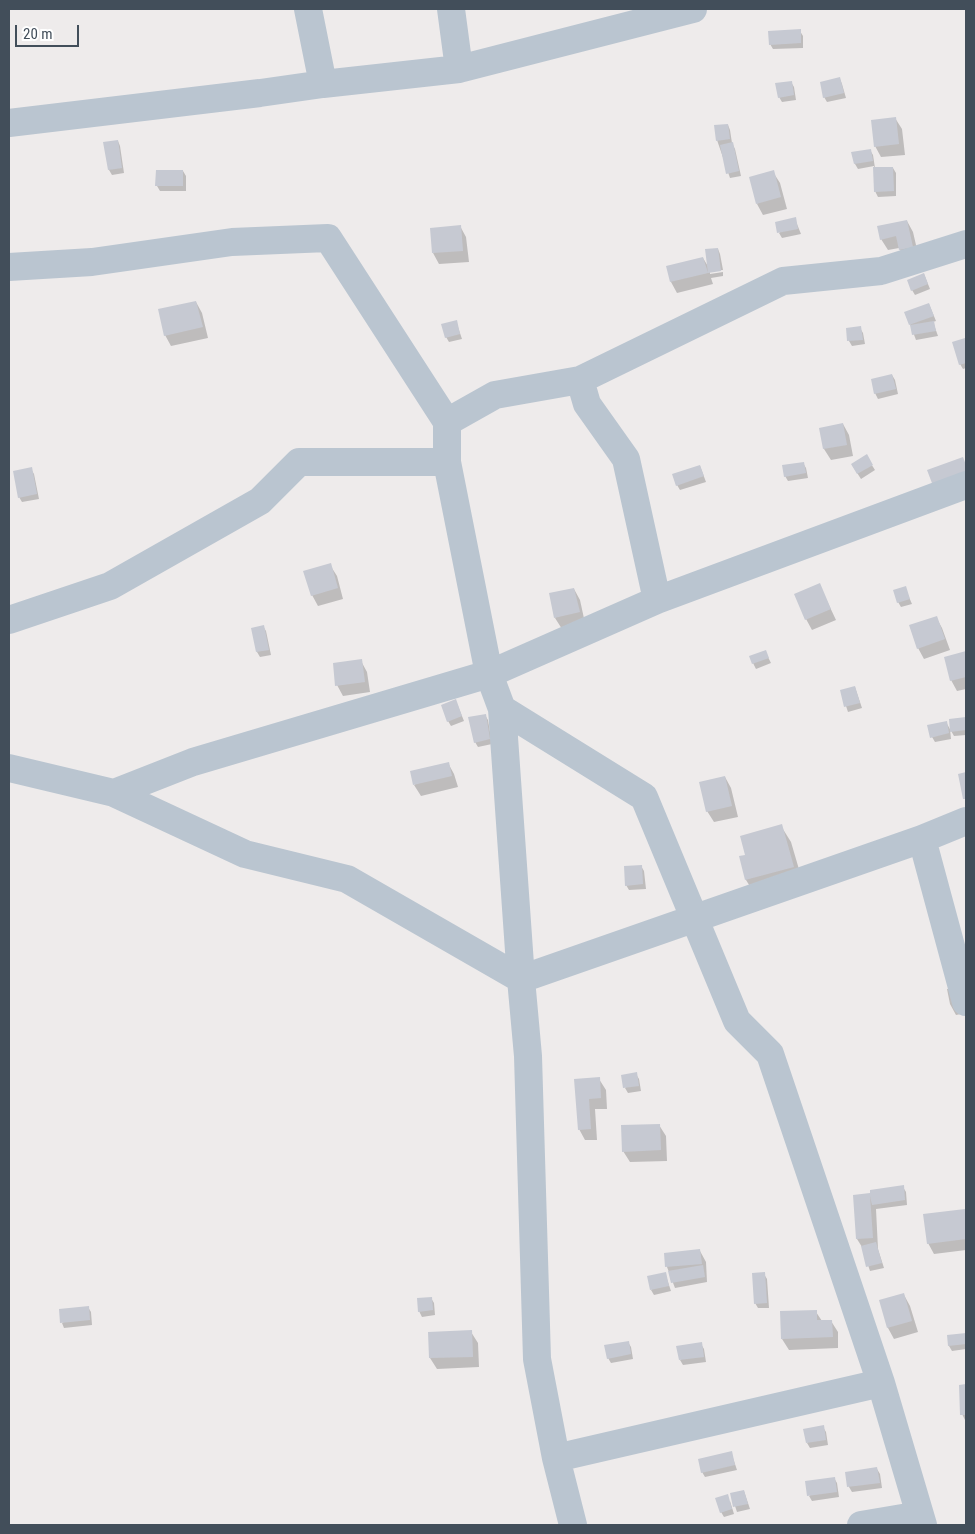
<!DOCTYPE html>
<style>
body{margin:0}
#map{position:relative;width:975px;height:1534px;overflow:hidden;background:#eeebeb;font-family:"Roboto Condensed",sans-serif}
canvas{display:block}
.frame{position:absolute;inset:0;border:10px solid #424e5a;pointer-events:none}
.scale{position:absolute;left:15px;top:25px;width:64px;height:22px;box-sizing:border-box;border:2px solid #424e5a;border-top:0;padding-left:6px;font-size:15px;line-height:18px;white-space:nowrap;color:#424e5a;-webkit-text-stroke:4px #fff;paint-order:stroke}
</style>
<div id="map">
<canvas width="975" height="1534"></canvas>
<div class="frame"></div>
<div class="scale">20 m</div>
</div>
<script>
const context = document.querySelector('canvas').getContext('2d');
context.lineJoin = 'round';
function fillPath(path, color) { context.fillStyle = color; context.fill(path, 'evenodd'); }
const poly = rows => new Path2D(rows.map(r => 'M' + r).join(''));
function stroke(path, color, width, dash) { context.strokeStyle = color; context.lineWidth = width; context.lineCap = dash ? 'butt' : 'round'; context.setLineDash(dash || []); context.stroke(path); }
const shadow = poly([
 [800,31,803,36,803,48,773,49,770,44],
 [840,79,842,84,846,98,827,102,824,97],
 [791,82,794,87,796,100,782,102,779,97],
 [895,118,902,129,905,155,881,157,875,146],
 [728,125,730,130,732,143,735,149,741,176,730,178,717,140],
 [118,141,120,146,124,173,112,175,109,170,105,143],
 [870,150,873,155,875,168,893,168,896,173,896,196,878,197,875,191,874,166,858,169,855,164,853,153],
 [183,171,186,176,186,191,160,191,157,186],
 [773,172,780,183,787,209,763,215,757,204],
 [795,219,801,234,782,238,779,233],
 [907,221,913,232,919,258,906,261,899,248,888,250,881,239],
 [460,226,466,237,469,262,439,264,433,253],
 [718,249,720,254,723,270,710,271,710,274,723,272,723,276,711,278,713,284,677,293,671,282,667,267,703,258,709,268],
 [924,274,930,289,915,295,912,290],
 [196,302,202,313,208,338,171,346,165,335],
 [929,304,936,321,933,322,938,336,916,340,910,324],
 [456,321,462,339,449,342,446,337],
 [860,328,863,333,865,344,852,346,849,341,847,329],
 [964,340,966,343,966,368,963,369,960,364],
 [892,375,895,380,898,394,878,399,875,393],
 [843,424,849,435,853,456,831,460,824,449,820,429],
 [866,456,875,470,861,479,852,465],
 [803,463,806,468,808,478,788,481,785,476],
 [700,466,706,482,680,490,677,485],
 [31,469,34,474,39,499,22,502,19,497],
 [330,565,337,576,343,599,318,606,312,595],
 [819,584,836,620,812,630,806,619],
 [905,588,912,604,901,607,898,602],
 [574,589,580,600,585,623,562,629,555,618],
 [936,617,942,628,950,650,924,659,918,648],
 [263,626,266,631,271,655,260,657,257,652,252,629],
 [966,653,966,689,957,691,951,680,945,658],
 [750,657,768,657,771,663,756,669],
 [361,661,367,672,370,692,343,696,337,685],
 [855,687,862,708,848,712,841,691],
 [458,706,464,721,451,726,448,721],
 [485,715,488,720,492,744,478,747,475,742],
 [966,718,966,735,954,736,950,729,951,739,935,742,932,737,946,722,951,731,950,720],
 [448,763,454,774,458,787,421,796,414,785],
 [725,777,731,788,738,817,714,822,707,811],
 [781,826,791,842,803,883,756,896,746,880,740,857,747,856],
 [641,866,644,871,646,889,629,890,626,885],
 [966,985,966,1013,956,1015,950,1004,947,989],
 [636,1074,639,1079,641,1091,628,1093,625,1088],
 [599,1079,606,1090,607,1109,595,1109,597,1140,585,1140,579,1129,576,1080],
 [659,1125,666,1136,667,1161,630,1162,623,1151],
 [903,1187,906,1192,907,1205,876,1209,878,1249,884,1268,870,1271,862,1247,857,1239,870,1195],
 [964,1211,966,1214,966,1250,934,1254,928,1243],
 [700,1251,706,1262,707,1282,675,1288,667,1267,665,1254],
 [665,1273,671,1291,654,1295,651,1290],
 [764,1274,767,1279,769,1308,758,1308,755,1303],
 [904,1295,910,1306,918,1332,894,1339,888,1328,881,1301],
 [431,1298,434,1303,435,1315,422,1317,419,1311],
 [88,1307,91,1312,92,1325,64,1328,62,1323],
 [816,1312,822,1321,831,1321,838,1332,838,1348,789,1350,782,1339],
 [471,1332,478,1343,479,1367,437,1369,430,1358],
 [966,1334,966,1349,952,1351,949,1346,948,1336],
 [628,1342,631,1347,633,1359,611,1363,608,1358],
 [701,1344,704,1349,706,1362,683,1365,680,1360],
 [961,1386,966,1386,966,1422,962,1414],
 [823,1427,826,1432,828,1445,810,1448,807,1443],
 [731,1452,737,1470,705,1477,702,1472],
 [877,1469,880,1474,882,1488,852,1492,849,1487,846,1473],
 [834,1478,837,1483,839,1497,812,1501,809,1496],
 [744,1491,750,1509,737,1512,731,1494],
 [730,1501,734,1514,724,1517,721,1512]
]);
const building = poly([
 [801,29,801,43,769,45,768,31],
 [840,77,844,93,823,98,820,82],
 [792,81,794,95,778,98,775,83],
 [896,117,899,144,874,147,871,120],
 [728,124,730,139,716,141,714,125],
 [118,140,122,168,108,170,103,142],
 [733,142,739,171,726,174,720,145],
 [871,149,873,161,854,164,851,152],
 [873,167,893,167,894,191,874,192],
 [156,170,183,170,183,186,155,186],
 [774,170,781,197,756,204,749,177],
 [796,217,798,229,777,233,775,222],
 [907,220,913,247,899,250,896,236,880,240,877,226],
 [461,225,463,251,432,253,430,228],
 [718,248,721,271,708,273,705,249],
 [703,257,708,273,670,282,666,266],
 [924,273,928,284,911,291,907,280],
 [196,301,203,327,164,336,158,309],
 [929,303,934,316,909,325,904,312],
 [457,320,460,334,445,338,441,324],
 [934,321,936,331,912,335,910,325],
 [861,326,863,340,847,341,846,328],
 [965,338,966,363,959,365,952,342],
 [892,374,896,389,874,394,871,379],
 [843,423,847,445,823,449,819,428],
 [867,454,873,465,857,474,851,464],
 [963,457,966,465,966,480,935,491,927,470],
 [804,462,806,473,784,477,782,465],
 [700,465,704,476,676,486,672,474],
 [32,467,37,494,18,498,13,471],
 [331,563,338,588,311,596,303,571],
 [820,583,831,609,805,620,794,594],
 [906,586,910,599,897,603,893,590],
 [574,588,580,612,554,618,549,593],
 [937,616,945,639,917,649,909,625],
 [264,625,269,650,256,652,251,628],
 [766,650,769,658,752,664,749,656],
 [966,651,966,677,950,681,944,657],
 [362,659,365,682,335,686,333,663],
 [855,686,860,703,844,707,840,690],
 [456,699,462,716,447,722,441,705],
 [486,714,490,739,474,743,468,717],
 [966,717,966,730,950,732,949,719],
 [947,721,949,733,930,738,927,725],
 [449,762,452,776,413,785,410,771],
 [966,772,966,799,963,799,958,774],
 [725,776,732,806,706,812,699,782],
 [782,824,794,867,745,880,739,856,745,855,740,836],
 [642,865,643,884,625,886,624,866],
 [637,1072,639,1086,623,1088,621,1075],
 [600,1077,601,1098,589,1099,591,1129,578,1130,574,1079],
 [660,1124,661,1150,622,1152,621,1125],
 [904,1185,905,1200,872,1205,870,1196,873,1238,856,1239,853,1195,870,1193,870,1190],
 [965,1209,966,1239,927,1244,923,1214],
 [876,1242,882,1263,866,1267,861,1246],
 [700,1249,702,1264,665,1267,664,1253],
 [703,1265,705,1277,671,1283,668,1271],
 [666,1272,669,1286,650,1290,647,1276],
 [765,1272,767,1303,754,1304,752,1273],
 [904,1293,912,1321,887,1328,879,1300],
 [432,1297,433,1310,418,1312,417,1298],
 [89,1306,90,1320,60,1323,59,1309],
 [817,1310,817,1320,832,1320,833,1337,781,1339,780,1311],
 [472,1330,473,1357,429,1358,428,1332],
 [966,1333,966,1344,948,1346,947,1335],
 [629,1341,631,1354,607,1359,604,1345],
 [702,1342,704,1357,679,1360,676,1346],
 [966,1384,966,1415,960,1415,959,1385],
 [824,1425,826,1440,806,1443,803,1429],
 [732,1451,735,1465,701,1473,698,1459],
 [877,1467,880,1483,847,1487,845,1472],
 [835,1477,837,1492,807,1496,805,1481],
 [744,1490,748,1504,733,1507,730,1493],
 [728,1494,732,1509,720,1513,715,1498]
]);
const minor = poly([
 [308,9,323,84],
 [451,9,459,69],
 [9,123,260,93,323,84,459,69,693,9],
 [9,267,92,262,232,242,328,238,447,422,447,462,489,674,502,709,521,979,528,1056,537,1359,556,1458,573,1525],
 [580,380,587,404,626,459,657,600,966,485],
 [447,422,495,395,580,380,783,281,881,271,966,244],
 [9,620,110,586,260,501,299,462,447,462],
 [502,709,644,797,737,1021,770,1054,881,1383,923,1525],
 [9,768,114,793,245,854,347,879,521,979,922,839],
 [114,793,193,762,489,674,657,600],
 [966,821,922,839,966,1002],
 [556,1458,881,1383],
 [861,1525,920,1515]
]);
fillPath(shadow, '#0003');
fillPath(building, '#c6c9d2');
stroke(minor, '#bac5d0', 28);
</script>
